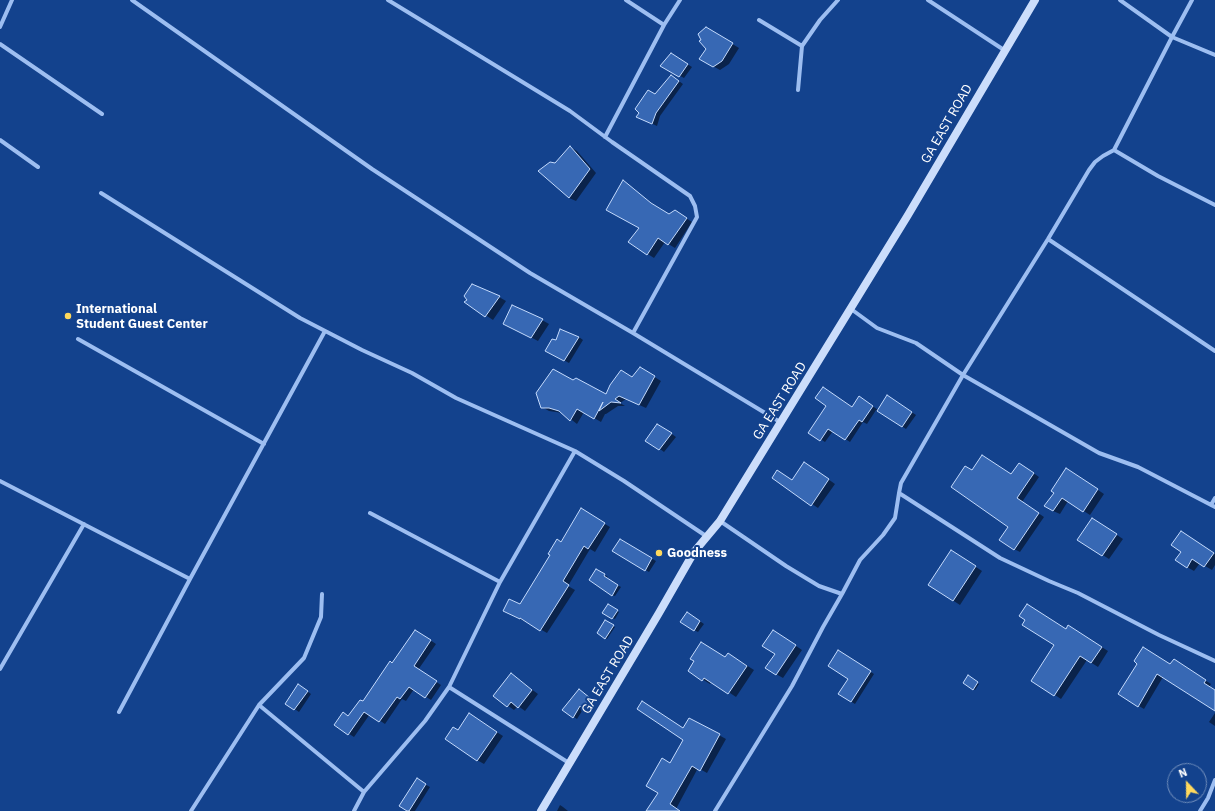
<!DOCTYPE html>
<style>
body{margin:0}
#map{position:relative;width:1215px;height:811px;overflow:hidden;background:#13428d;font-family:"IBM Plex Sans",sans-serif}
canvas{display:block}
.north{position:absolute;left:1167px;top:763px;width:40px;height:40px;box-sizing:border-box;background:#13428d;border:1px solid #718ebb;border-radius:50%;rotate:338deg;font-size:11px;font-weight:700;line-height:16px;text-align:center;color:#fff}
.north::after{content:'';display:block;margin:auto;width:14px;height:18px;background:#ffd95d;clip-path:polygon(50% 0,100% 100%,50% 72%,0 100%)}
</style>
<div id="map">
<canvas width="1215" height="811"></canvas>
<div class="north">N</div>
</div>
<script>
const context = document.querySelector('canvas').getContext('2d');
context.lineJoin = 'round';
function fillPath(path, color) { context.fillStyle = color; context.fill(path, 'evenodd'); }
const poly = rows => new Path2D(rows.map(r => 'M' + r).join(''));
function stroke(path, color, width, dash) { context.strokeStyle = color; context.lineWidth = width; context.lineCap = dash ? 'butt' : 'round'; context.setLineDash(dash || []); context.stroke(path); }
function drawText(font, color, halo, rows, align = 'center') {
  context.font = font + ' "IBM Plex Sans",sans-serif'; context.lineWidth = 4; context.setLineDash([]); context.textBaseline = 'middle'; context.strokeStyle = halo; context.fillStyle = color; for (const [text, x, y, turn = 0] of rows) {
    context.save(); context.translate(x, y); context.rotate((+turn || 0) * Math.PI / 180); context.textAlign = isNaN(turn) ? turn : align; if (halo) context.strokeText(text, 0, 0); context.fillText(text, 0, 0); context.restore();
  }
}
const shadow = poly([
 [706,28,739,48,729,64,720,70,700,59,708,49],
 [676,57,692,67,684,78,661,66],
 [676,79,683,84,660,116,657,126,642,119,641,113,655,95],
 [570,147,577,151,596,173,576,201,569,198,555,164],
 [623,182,658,208,669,215,675,211,692,222,675,248,665,242,654,258,629,242,640,228],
 [499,297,506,301,493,320,466,302],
 [542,320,549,324,538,341,511,327],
 [579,337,583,340,569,363,547,351,556,341],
 [640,368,661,381,646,408,626,399,620,403,625,406,618,406,606,414,605,414,601,422,584,412,577,424,563,413,549,411,542,407,573,381,607,395,633,378],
 [892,399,916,415,906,429,876,410,867,424,863,422,850,442,833,431,825,442,810,432,864,400,878,410],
 [662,427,676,437,664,452,660,449],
 [983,456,1012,475,1025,467,1039,477,1022,502,1044,517,1020,552,1014,549,1009,526],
 [811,467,835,484,818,508,773,478,792,481],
 [1073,473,1104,494,1090,515,1068,501,1060,514,1053,511],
 [581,510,610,527,595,552,590,549,568,586,575,590,547,633,526,621,526,622,504,611,520,605],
 [1099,523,1123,539,1109,559,1079,540],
 [1188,536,1215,554,1215,565,1212,570,1200,563,1194,571,1187,567,1182,551],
 [621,540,656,561,649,572,614,551],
 [958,555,982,571,960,605,929,585],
 [596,570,608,577,606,579,621,587,615,596,612,595],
 [608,605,619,612,615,619,603,613],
 [691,615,704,624,698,632,694,630],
 [606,621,615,627,607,639,599,634],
 [1066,630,1075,630,1108,651,1098,667,1087,660,1061,699,1055,695,1056,645],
 [421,634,436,644,418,670,441,685,431,700,414,689,406,701,402,699,385,724,370,714,354,737,335,725,349,717,363,703,392,664],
 [780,635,802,650,783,678,776,674,776,654],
 [839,652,874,674,855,704,839,694,849,678],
 [725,658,735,658,754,670,736,697,712,681,710,684,689,671],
 [1180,664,1211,684,1209,687,1215,690,1215,710,1163,677,1144,709,1119,694,1171,665],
 [511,674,538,694,525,711,518,706,514,710,494,696],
 [968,677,979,684,975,690,964,683],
 [303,688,311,694,299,712,286,703],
 [582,692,594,701,587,709,584,708,577,719,563,710],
 [1215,713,1215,726,1209,722],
 [476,719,503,736,484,764,477,760,458,731],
 [690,719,726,739,707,773,698,768,676,809,679,811,647,811,660,793,671,764,685,740,684,729],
 [417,780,430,787,415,811,409,811],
 [560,805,563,807,568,811,557,811]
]);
const building = poly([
 [706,27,733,43,722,61,713,67,699,59,706,49,699,41,701,40,698,34,706,27],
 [671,53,688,64,679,77,660,66,671,53],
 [671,75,679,81,656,113,652,124,636,117,639,113,635,109,648,90,655,94,671,75],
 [570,146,590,169,569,198,538,171,550,162,555,163,570,146],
 [623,180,651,203,669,214,675,210,687,218,668,245,658,238,647,255,628,242,639,228,606,210,623,180],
 [472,284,500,296,485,317,464,302,467,300,464,296,472,284],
 [512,305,543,319,531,338,503,324,512,305],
 [560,329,579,337,564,361,545,351,552,339,556,340,560,329],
 [640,367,655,376,639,405,619,396,615,399,621,403,611,402,599,411,603,402,594,419,577,409,570,421,559,411,549,408,541,408,536,393,553,369,573,380,576,378,606,394,610,385,621,370,632,377,640,367],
 [823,387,852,407,859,396,873,406,862,422,859,420,845,440,828,429,820,441,808,433,826,406,815,398,823,387],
 [887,395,912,412,902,427,877,411,887,395],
 [657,424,672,433,659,450,645,441,657,424],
 [982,455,1011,474,1019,463,1034,473,1017,498,1039,513,1014,550,999,540,1008,527,951,487,965,466,972,470,982,455],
 [804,462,829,479,811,506,772,478,777,470,792,480,804,462],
 [1066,468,1098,489,1083,512,1062,498,1053,511,1044,506,1054,493,1051,491,1066,468],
 [581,508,605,523,588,549,584,546,563,581,569,585,540,631,520,618,520,619,503,611,509,599,520,604,550,555,548,554,557,539,561,542,581,508],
 [1092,518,1117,534,1102,556,1077,540,1092,518],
 [1181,531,1214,553,1204,567,1192,559,1187,568,1175,560,1181,552,1171,545,1181,531],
 [620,539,652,558,645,571,612,551,620,539],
 [951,550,976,566,953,601,928,585,951,550],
 [596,569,605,574,604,576,618,585,612,596,589,580,596,569],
 [608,604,618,610,612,619,602,613,608,604],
 [1027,604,1066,629,1068,625,1102,647,1091,663,1080,656,1054,696,1031,681,1054,645,1022,625,1025,620,1019,616,1027,604],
 [687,612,700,621,694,631,680,622,687,612],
 [605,620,614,625,605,639,597,633,605,620],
 [415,630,431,640,414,666,437,681,425,698,409,687,400,699,397,697,379,722,364,712,348,735,334,725,343,712,348,716,360,700,363,701,390,661,392,663,415,630],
 [773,630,796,645,776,675,765,668,775,654,762,646,773,630],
 [701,642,725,657,728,653,747,666,728,694,704,678,702,681,688,671,694,661,690,659,701,642],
 [1143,647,1170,664,1174,659,1206,680,1204,683,1215,690,1215,711,1157,674,1138,707,1118,694,1137,664,1134,661,1143,647],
 [838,650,871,671,851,702,838,694,848,679,828,666,838,650],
 [511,673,532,690,518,708,511,702,507,707,493,696,511,673],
 [968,675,978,682,973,690,963,683,968,675],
 [298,684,308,691,294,710,285,704,298,684],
 [579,689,590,698,582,708,580,706,573,718,562,710,579,689],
 [642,701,683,728,689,718,720,734,700,771,692,766,670,804,680,811,646,811,658,793,646,786,662,758,670,763,683,740,637,709,642,701],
 [469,713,497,732,477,761,445,739,453,727,458,730,469,713],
 [417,778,426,784,409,811,407,811,399,806,417,778]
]);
const street = poly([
 [132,0,372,169,530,273,633,333,780,422],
 [388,0,570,111,612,142,690,196,695,206,697,217,633,333],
 [626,0,664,25],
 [928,0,1004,50],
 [1120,0,1172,37,1215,55],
 [1192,0,1172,37,1114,150,1158,176,1215,205],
 [759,20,802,46],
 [0,27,12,0],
 [0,44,102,114],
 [798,90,802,46,820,20,838,0],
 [605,137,664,25,680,0],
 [0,140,38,167],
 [101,193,300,318,362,350,412,373,456,398,575,451,624,481,706,536],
 [1048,239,1215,351],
 [851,309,877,328,916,343,963,375,1099,453,1138,467,1215,507],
 [78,339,264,444],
 [0,481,190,579],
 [899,493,901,483,963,375,1048,239,1089,170,1095,162,1103,156,1114,150],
 [1211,505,1215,498],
 [370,513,500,582],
 [720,521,786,566,819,586,842,594,860,560,883,535,895,518,899,493,1000,558,1049,581,1078,593,1159,635,1215,661],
 [0,669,84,524],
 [449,687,500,582,575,451],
 [259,705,364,792,425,721,449,687,569,763],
 [119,712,190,579,325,331],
 [191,811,259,705,304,658,321,617,322,594],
 [354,811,364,792],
 [715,811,792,686,823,627,842,594],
 [1200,811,1208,798,1215,780]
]);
const secondary = poly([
 [541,811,659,613,694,552,720,521,908,215,1035,0]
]);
const markers = [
 [68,316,4,"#ffd95d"],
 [659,553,4,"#ffd95d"]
];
const streetNames = [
 ["GA EAST ROAD",947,124,-60],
 ["GA EAST ROAD",780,401,-58],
 ["GA EAST ROAD",608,675,-59]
];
const poiNames = [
 ["International",76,309],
 ["Student Guest Center",76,324],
 ["Goodness",667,553]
];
fillPath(shadow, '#0007');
fillPath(building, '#3768b4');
stroke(building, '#c4dafc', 1);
stroke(street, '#9dbef1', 4);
stroke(secondary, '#cbddfb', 8);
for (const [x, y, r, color] of markers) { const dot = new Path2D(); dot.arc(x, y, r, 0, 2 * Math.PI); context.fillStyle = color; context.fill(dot); stroke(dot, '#13428d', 1.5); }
drawText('13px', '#fff', '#13428d', streetNames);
drawText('bold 13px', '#fff', '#13428d', poiNames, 'left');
</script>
